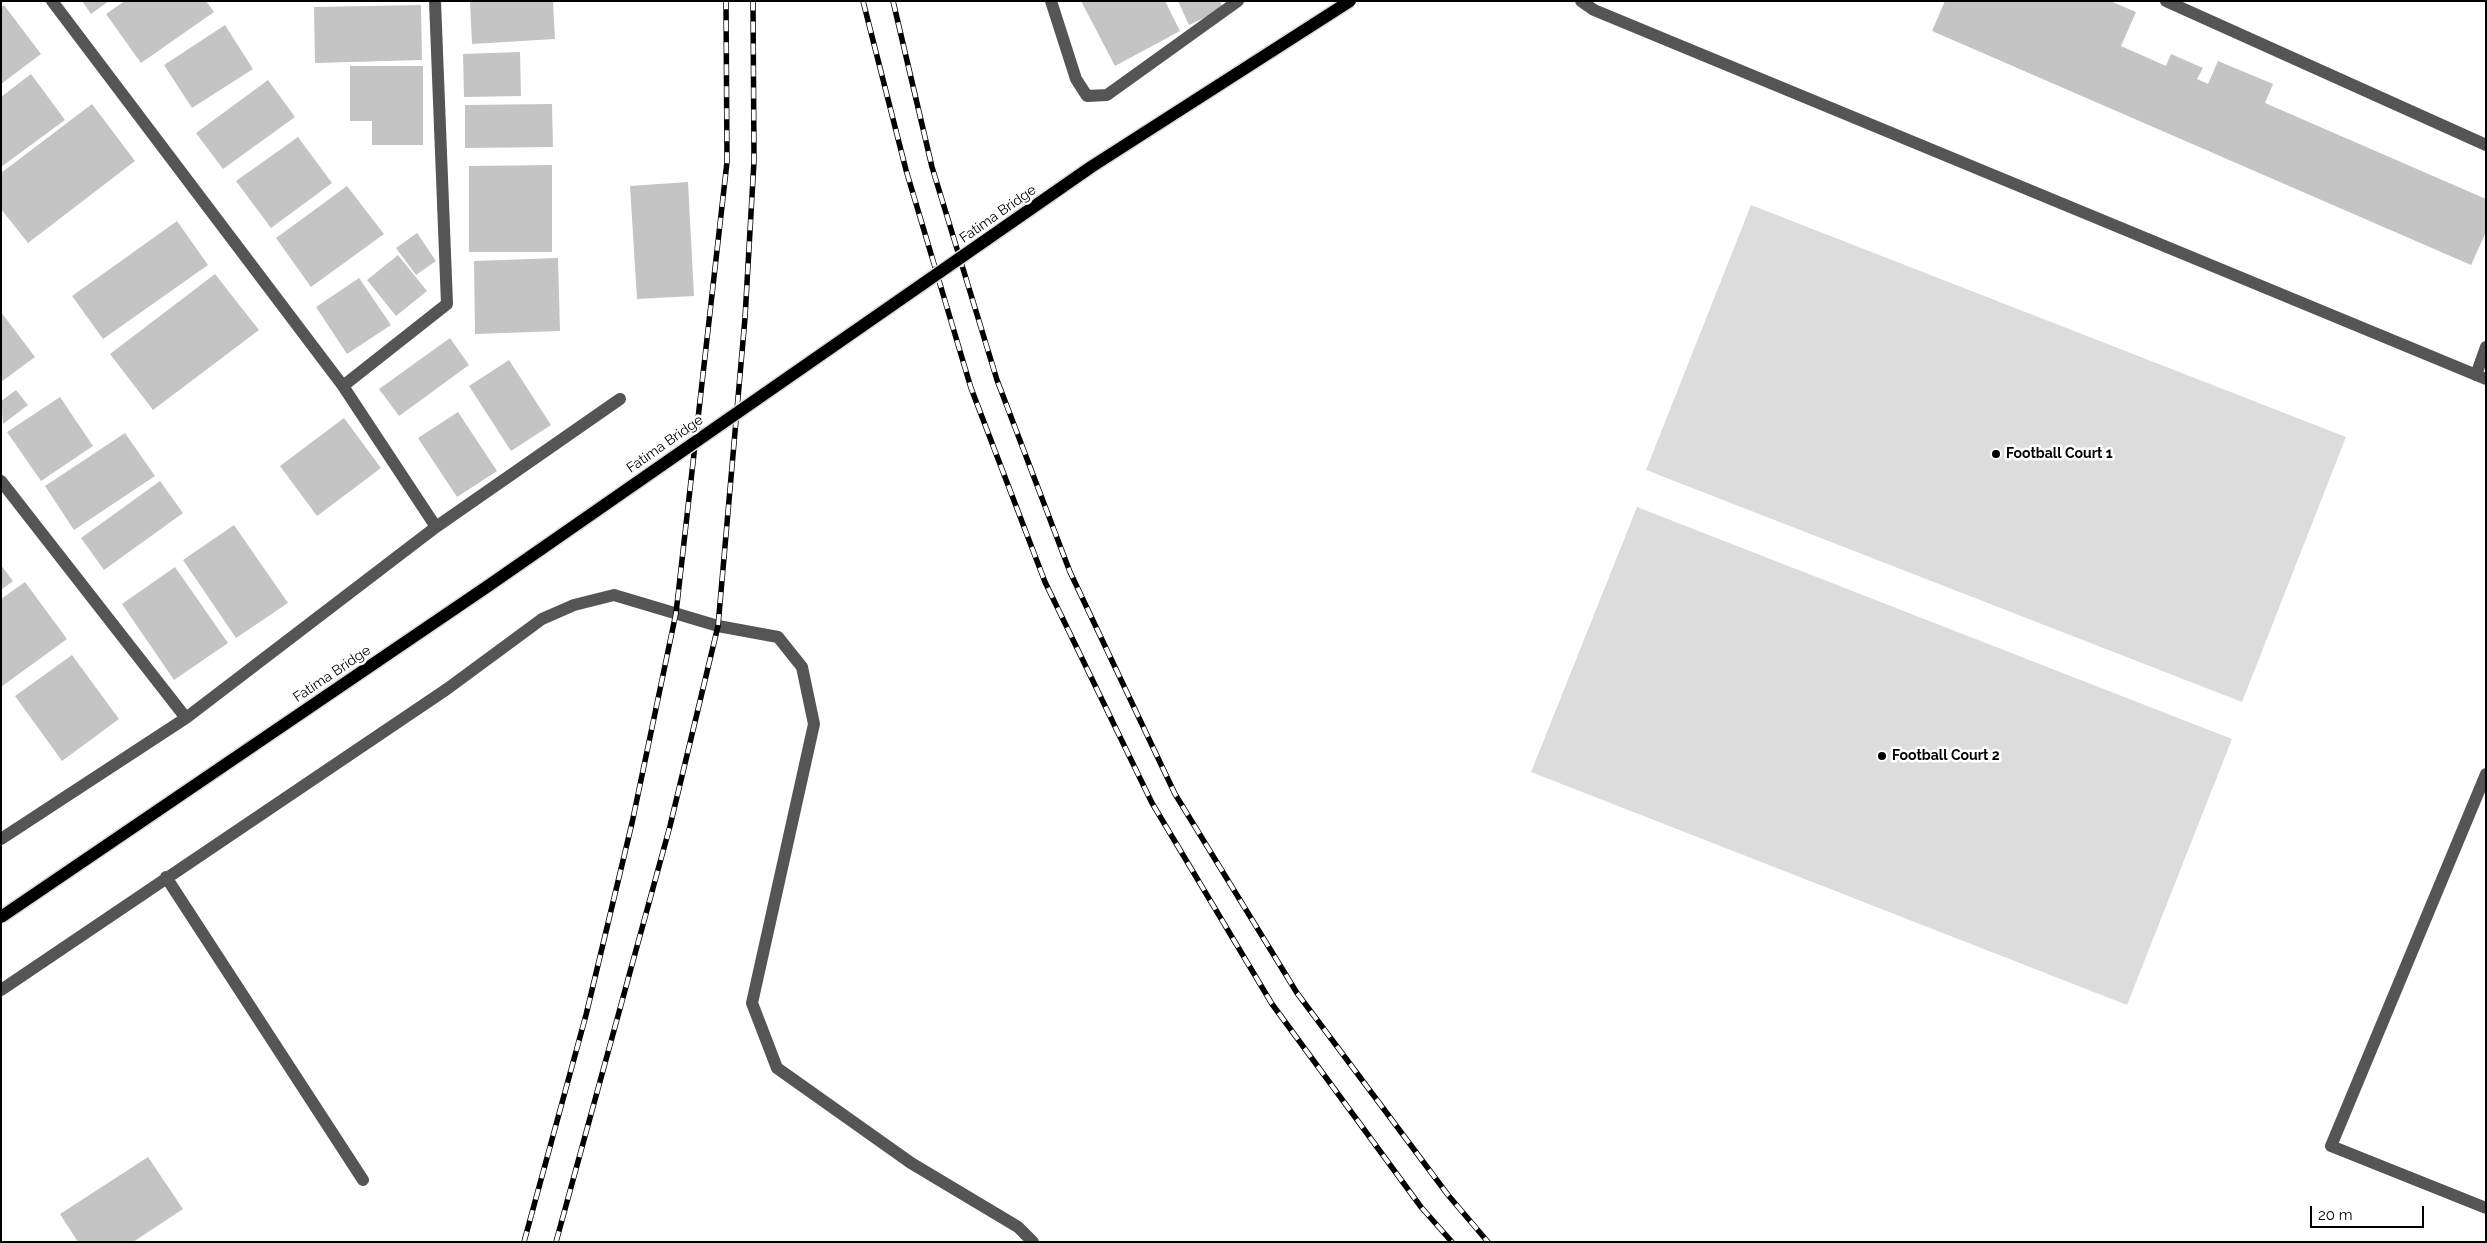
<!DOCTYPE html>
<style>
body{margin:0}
#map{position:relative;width:2487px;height:1243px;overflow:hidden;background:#fff;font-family:Raleway,sans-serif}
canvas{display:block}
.frame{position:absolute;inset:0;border:2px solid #000;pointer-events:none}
.scale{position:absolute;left:2310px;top:1206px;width:114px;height:22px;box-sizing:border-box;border:2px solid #000;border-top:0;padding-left:6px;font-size:15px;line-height:18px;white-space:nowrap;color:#000;-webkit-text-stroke:4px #fff;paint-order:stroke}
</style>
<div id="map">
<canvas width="2487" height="1243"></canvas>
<div class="frame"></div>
<div class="scale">20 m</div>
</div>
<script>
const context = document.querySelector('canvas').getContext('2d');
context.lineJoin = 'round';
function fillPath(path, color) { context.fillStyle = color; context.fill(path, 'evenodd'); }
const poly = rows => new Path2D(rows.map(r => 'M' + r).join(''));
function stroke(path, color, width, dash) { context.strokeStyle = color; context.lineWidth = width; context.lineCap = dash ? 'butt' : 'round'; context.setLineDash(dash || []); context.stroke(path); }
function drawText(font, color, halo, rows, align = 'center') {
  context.font = font + ' Raleway,sans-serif'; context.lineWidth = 5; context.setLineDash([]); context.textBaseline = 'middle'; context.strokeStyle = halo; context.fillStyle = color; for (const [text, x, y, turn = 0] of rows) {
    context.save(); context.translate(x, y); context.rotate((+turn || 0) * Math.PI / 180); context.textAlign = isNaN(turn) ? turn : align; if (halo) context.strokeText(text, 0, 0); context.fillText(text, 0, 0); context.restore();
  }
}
const green = poly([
 [1751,205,2346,437,2242,702,1646,470],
 [1637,507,2232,739,2127,1005,1531,772]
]);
const building = poly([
 [82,1,109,1,91,14],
 [125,1,206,1,214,12,141,63,106,14],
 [470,1,553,1,555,39,472,44],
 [1081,1,1165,1,1180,31,1115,66],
 [1178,1,1220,1,1223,9,1189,25],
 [1945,1,2110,1,2136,12,2121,46,2166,66,2171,54,2203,68,2197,79,2208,84,2218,61,2273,84,2265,103,2486,199,2486,232,2471,265,1932,31],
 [4,5,41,54,1,84,1,8],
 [421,5,422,60,315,63,314,7],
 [225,25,253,69,192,108,164,65],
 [520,52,521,96,464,97,463,54],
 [350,66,423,66,423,145,372,145,372,121,350,121],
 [31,74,65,120,1,167,1,97],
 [268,80,295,117,223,169,196,133],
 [92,104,135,161,28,243,1,209,1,173],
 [552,104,553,147,465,148,465,105],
 [298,137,332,183,271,228,236,181],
 [552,165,552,252,469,252,469,166],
 [688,182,694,296,637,299,630,186],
 [347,186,384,234,311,287,276,238],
 [177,221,208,265,103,339,72,296],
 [417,233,436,261,416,275,396,248],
 [398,255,427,291,396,316,367,280],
 [558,258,560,331,475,334,474,261],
 [215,274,259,330,153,410,110,354],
 [359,278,391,325,347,354,316,307],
 [1,312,35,357,1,382],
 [450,338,469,365,399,416,379,389],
 [509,360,551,425,511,451,469,386],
 [16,390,28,405,3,424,1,401],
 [60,397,93,446,41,481,7,432],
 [458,412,497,471,457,497,418,438],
 [344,418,381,468,317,516,280,466],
 [125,433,155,476,74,530,45,486],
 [160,481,183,513,104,570,81,538],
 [234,525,288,603,236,638,183,560],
 [1,565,13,581,1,590],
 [175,567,228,643,174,680,122,604],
 [25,582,67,639,1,687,1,599],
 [72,655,119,719,62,761,15,696],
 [148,1157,183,1209,133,1242,78,1242,60,1214]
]);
const minor = poly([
 [52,1,343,386,436,527],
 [1051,1,1076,79,1087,96,1107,95,1238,1],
 [1581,1,1594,10,2486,379],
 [2166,1,2486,145],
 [2476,375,2486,347],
 [343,386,447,304,435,1],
 [1,481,186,718],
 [2486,774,2331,1146,2486,1208],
 [1,839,186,718,436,527,620,399],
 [166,877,363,1180],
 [1,990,447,689,542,619,574,605,614,595,718,626,778,637,802,667,814,724,752,1003,777,1068,911,1163,1018,1227,1033,1242]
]);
const rail = poly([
 [863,1,906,170,971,388,1045,582,1152,803,1272,1004,1421,1207,1452,1242],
 [893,1,932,167,997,380,1070,572,1175,794,1297,993,1448,1195,1488,1242],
 [524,1242,586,1015,632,823,676,613,727,162,726,1],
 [556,1242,670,826,718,626,745,318,754,161,753,1]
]);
const majorBridge = poly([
 [1,917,488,586,1091,167,1350,1]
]);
const markers = [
 [1996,454,5,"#000"],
 [1882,756,5,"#000"]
];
const streetNames = [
 ["Fatima Bridge",998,214,-35],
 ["Fatima Bridge",665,444,-35],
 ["Fatima Bridge",332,674,-34]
];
const poiNames = [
 ["Football Court 1",2006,454],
 ["Football Court 2",1892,756]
];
fillPath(green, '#dcdcdc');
fillPath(building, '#c4c4c4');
stroke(minor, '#555', 12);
stroke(rail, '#000', 5.5);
stroke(rail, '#fff', 4, [11]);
stroke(majorBridge, '#dbdbdb', 15, []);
stroke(majorBridge, '#000', 12);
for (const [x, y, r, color] of markers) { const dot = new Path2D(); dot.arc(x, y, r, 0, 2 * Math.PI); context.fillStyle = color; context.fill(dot); stroke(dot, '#fff', 2); }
drawText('14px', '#000', '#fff', streetNames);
drawText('bold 14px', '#000', '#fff', poiNames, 'left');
</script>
